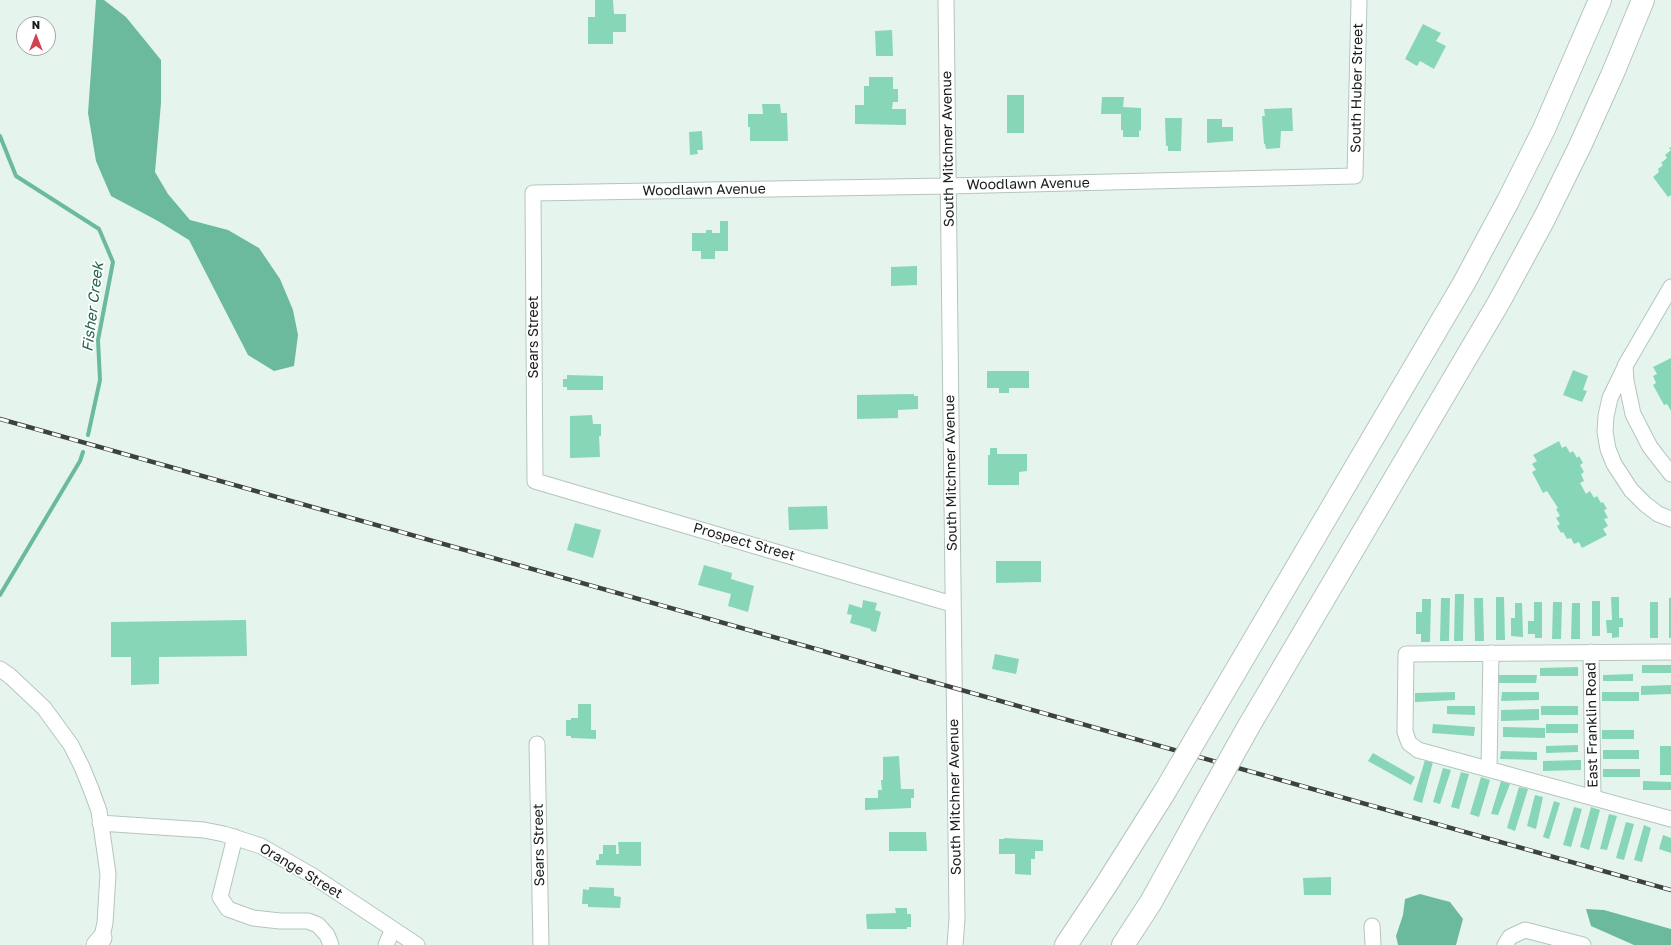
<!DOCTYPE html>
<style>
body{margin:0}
#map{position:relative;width:1671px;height:945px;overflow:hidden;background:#e5f5ee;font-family:"Golos Text",sans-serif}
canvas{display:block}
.north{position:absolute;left:16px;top:16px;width:40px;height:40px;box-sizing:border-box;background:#fff;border:1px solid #a2a5a4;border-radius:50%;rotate:0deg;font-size:11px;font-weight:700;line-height:16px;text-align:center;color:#171d1b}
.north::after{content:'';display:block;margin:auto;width:14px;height:18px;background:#d24252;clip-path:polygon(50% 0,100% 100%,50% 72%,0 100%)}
</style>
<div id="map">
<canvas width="1671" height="945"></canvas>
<div class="north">N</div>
</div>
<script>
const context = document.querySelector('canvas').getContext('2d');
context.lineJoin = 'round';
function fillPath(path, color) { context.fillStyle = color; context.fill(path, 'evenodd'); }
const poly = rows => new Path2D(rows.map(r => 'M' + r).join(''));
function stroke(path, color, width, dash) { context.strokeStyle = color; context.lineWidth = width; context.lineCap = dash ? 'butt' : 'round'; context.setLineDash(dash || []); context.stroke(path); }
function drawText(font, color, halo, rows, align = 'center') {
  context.font = font + ' "Golos Text",sans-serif'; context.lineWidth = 3.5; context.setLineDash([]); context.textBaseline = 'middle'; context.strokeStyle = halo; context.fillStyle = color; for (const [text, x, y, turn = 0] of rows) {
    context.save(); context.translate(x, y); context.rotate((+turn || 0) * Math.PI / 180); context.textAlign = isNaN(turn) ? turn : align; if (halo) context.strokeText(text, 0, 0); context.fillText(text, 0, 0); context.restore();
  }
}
const water = poly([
 [96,0,104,0,126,17,161,60,161,103,155,172,168,194,190,220,228,230,259,248,280,279,293,310,298,335,294,366,274,371,248,355,189,240,158,221,111,196,96,161,88,113],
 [1420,894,1450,902,1463,919,1456,945,1398,945,1396,936,1403,915,1405,899],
 [1586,909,1604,910,1671,929,1671,945,1634,945,1591,926]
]);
const stream = poly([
 [0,136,16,176,99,229,113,262,98,340,100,380,88,435],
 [0,595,80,461,83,452]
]);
const building = poly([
 [595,0,613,0,614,14,626,14,626,32,613,32,613,44,588,44,588,17,595,17],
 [1423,24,1441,33,1436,41,1446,46,1434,69,1420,61,1417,66,1405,59],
 [892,30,893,56,876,56,875,31],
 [869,77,893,77,893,89,898,89,898,102,893,102,892,109,906,109,906,125,855,124,855,105,864,105,864,86,869,86],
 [1007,95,1024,95,1024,133,1007,133],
 [1102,97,1124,97,1123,107,1141,108,1141,131,1139,130,1139,137,1123,137,1123,130,1121,130,1121,114,1101,114],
 [762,104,780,104,781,113,787,113,788,141,750,141,750,127,748,127,748,114,763,114],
 [1292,108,1293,131,1281,131,1280,148,1266,149,1265,144,1264,144,1262,116,1265,116,1264,109],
 [1165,118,1182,118,1181,151,1168,151,1168,146,1166,146],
 [1207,119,1222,119,1222,127,1233,127,1233,141,1207,143],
 [702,131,703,150,697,150,698,154,690,155,689,132],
 [1671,147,1671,195,1668,197,1653,177,1659,172,1658,169,1663,165,1661,163,1667,158,1665,155,1671,150,1669,148],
 [720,221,728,221,728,251,715,251,715,259,701,259,701,251,692,251,692,233,706,233,706,230,712,230,712,233,720,233],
 [917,266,917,285,891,286,891,267],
 [1671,358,1671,411,1667,404,1664,405,1653,385,1656,383,1653,376,1657,374,1653,367],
 [1573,370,1588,376,1583,390,1587,391,1582,402,1563,395],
 [987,371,1029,371,1029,388,1009,388,1009,393,999,393,999,388,987,388],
 [567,375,603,376,603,390,567,390,567,387,563,387,563,379,567,379],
 [914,394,914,396,918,396,918,409,898,410,898,418,857,419,857,395],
 [592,415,593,424,601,424,601,436,599,436,600,457,570,458,570,416],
 [1559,441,1562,448,1566,446,1570,453,1573,451,1577,458,1579,456,1583,463,1580,465,1584,472,1581,474,1584,481,1580,483,1586,494,1590,491,1594,498,1597,496,1601,503,1603,502,1607,509,1604,510,1608,518,1604,519,1608,526,1603,529,1607,535,1582,548,1579,542,1574,544,1571,538,1567,539,1563,532,1561,533,1557,526,1560,524,1556,518,1560,516,1556,509,1558,508,1547,491,1543,493,1532,472,1536,470,1532,464,1537,461,1533,455],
 [990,448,997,448,997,454,1027,454,1027,471,1019,472,1019,485,988,485,988,455,990,455],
 [827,506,828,529,789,530,788,507],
 [575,523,601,530,593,558,567,550],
 [996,561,1041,561,1041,582,996,583],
 [704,565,732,573,731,579,754,586,748,612,728,606,731,594,698,585],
 [1455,594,1464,594,1463,641,1454,641],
 [1496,597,1504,597,1505,640,1496,640],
 [1611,597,1619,597,1619,618,1623,618,1623,627,1619,627,1619,637,1612,638,1612,633,1607,633,1606,620,1612,620],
 [1441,598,1450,598,1449,641,1440,641],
 [1474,598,1483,598,1484,641,1475,641],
 [1669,598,1671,598,1671,638,1669,638],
 [1422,599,1431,599,1430,642,1421,642,1421,634,1416,634,1416,612,1422,612],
 [863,600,877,603,875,610,881,612,876,632,871,631,871,629,850,623,852,615,847,614,849,604,862,608],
 [1592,601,1600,601,1600,636,1592,636],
 [1534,602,1542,602,1542,638,1535,638,1535,634,1528,634,1528,621,1534,621],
 [1553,602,1562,602,1561,639,1552,639],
 [1650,602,1658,602,1658,638,1650,638],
 [1515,603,1522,603,1523,637,1511,636,1511,618,1515,618],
 [1572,603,1580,603,1580,639,1571,639],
 [246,620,247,656,159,657,159,684,131,685,131,657,111,657,111,622],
 [995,654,1019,659,1016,674,992,669],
 [1642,665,1671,665,1671,673,1642,673],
 [1578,667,1578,676,1540,676,1540,668],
 [1633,674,1633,681,1603,681,1603,675],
 [1499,675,1537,675,1536,683,1499,683],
 [1671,685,1671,694,1641,695,1641,686],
 [1455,692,1455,700,1415,702,1415,693],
 [1502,692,1539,692,1539,700,1501,701],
 [1602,692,1639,692,1639,701,1602,701],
 [578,704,591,704,591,730,596,730,596,739,571,738,571,736,566,736,566,720,571,720,571,718,578,718],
 [1447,706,1475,706,1475,715,1447,714],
 [1541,706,1578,706,1578,715,1541,715],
 [1539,709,1539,720,1501,721,1501,710],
 [1433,724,1475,727,1474,736,1432,733],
 [1546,724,1578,724,1578,733,1546,733],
 [1503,727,1545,728,1545,738,1503,737],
 [1602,730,1634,730,1634,739,1602,739],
 [1578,745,1578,752,1546,753,1546,746],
 [1660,746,1671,746,1671,775,1660,775],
 [1603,750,1639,750,1639,759,1603,759],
 [1501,751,1537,752,1537,760,1500,759],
 [1373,753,1415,777,1411,785,1368,761],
 [899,756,901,789,914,789,914,798,911,798,911,808,865,810,865,798,878,798,878,790,882,790,881,780,883,780,883,757],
 [1425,760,1433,762,1422,803,1413,800],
 [1581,760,1581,770,1543,771,1543,761],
 [1443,768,1451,770,1440,804,1433,802],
 [1603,769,1640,769,1640,777,1603,777],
 [1461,772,1469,774,1459,809,1451,807],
 [1481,777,1490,780,1479,817,1470,814],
 [1501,781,1510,784,1498,815,1491,814],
 [1643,781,1671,782,1671,790,1643,790],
 [1519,787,1528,789,1515,831,1507,828],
 [1535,795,1543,797,1536,829,1527,826],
 [1554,801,1560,803,1549,839,1543,837],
 [1574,807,1582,809,1571,847,1563,845],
 [1591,807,1600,810,1589,850,1580,847],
 [1609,814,1617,816,1607,850,1600,849],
 [1626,822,1634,824,1624,860,1616,858],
 [1644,825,1651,828,1642,862,1634,860],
 [889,832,926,832,927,851,889,851],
 [1663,835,1671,838,1671,853,1659,849],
 [1004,838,1043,840,1043,851,1035,851,1035,859,1031,859,1031,875,1015,874,1015,854,999,854,999,839,1004,839],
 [618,842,641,842,641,866,596,865,596,860,599,860,599,854,603,854,603,845,616,845,616,854,619,854],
 [1331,877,1331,895,1304,895,1303,878],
 [589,887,614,888,614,896,621,897,620,908,588,907,588,904,582,904,583,889,589,890],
 [895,908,907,908,907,914,911,914,911,927,907,927,907,929,867,929,866,914,896,913]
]);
const minor = poly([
 [946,0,957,919,955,945],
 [1671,287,1625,366,1626,381,1633,414,1650,447,1671,474],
 [1625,367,1610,398,1606,416,1605,432,1608,449,1614,464,1631,490,1645,504,1658,514,1671,519],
 [952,604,535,481,533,193,948,186,1355,176,1359,0],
 [1591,652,1593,797],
 [1671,652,1406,654,1405,732,1409,743,1418,750,1671,819],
 [0,669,10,676,44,708,71,745,82,767,91,789,99,811,108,874,105,923,100,945],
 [537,744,541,945],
 [1489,768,1491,653],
 [100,823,204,830,224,834,261,846,313,876,417,945],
 [235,837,220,897,228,909,253,918,280,921,308,921,318,925,327,935,331,945],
 [1372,926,1373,945],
 [386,945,393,929],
 [1505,945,1510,937,1525,930,1583,945]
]);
const major = poly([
 [96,945,102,938]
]);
const highway = poly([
 [1211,713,1464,283,1508,201,1544,129,1600,0],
 [1250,724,1499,302,1544,219,1580,146,1613,73,1643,0],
 [1066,945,1106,885,1164,793],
 [1123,945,1151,902,1205,804]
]);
const rail = poly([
 [0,419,1671,890]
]);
const highwayBridge = poly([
 [1164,793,1211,713],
 [1205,804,1250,724]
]);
const streetNames = [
 ["South Huber Street",1357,88,-89],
 ["South Mitchner Avenue",948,149,-91],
 ["Woodlawn Avenue",1028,184,-1],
 ["Woodlawn Avenue",704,190,-1],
 ["Sears Street",534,337,-90],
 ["South Mitchner Avenue",951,473,-91],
 ["Prospect Street",744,542,16],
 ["East Franklin Road",1592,725,-91],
 ["South Mitchner Avenue",955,797,-91],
 ["Sears Street",539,845,-91],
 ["Orange Street",301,871,31]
];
const waterNames = [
 ["Fisher Creek",93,307,-83]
];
fillPath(water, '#6bba9d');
stroke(stream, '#6bba9d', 4);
fillPath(building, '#87d6b8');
stroke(minor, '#b5c5be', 17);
stroke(major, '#b5c5be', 21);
stroke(highway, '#b5c5be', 24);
stroke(minor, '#fff', 15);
stroke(major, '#fff', 19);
stroke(highway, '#fff', 22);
stroke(rail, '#3b423f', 4.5);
stroke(rail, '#fff', 3, [9]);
stroke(highwayBridge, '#b5c5be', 24, []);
stroke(highwayBridge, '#fff', 22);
drawText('14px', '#171d1b', '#fff', streetNames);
drawText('italic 15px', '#25634e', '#fff', waterNames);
</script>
